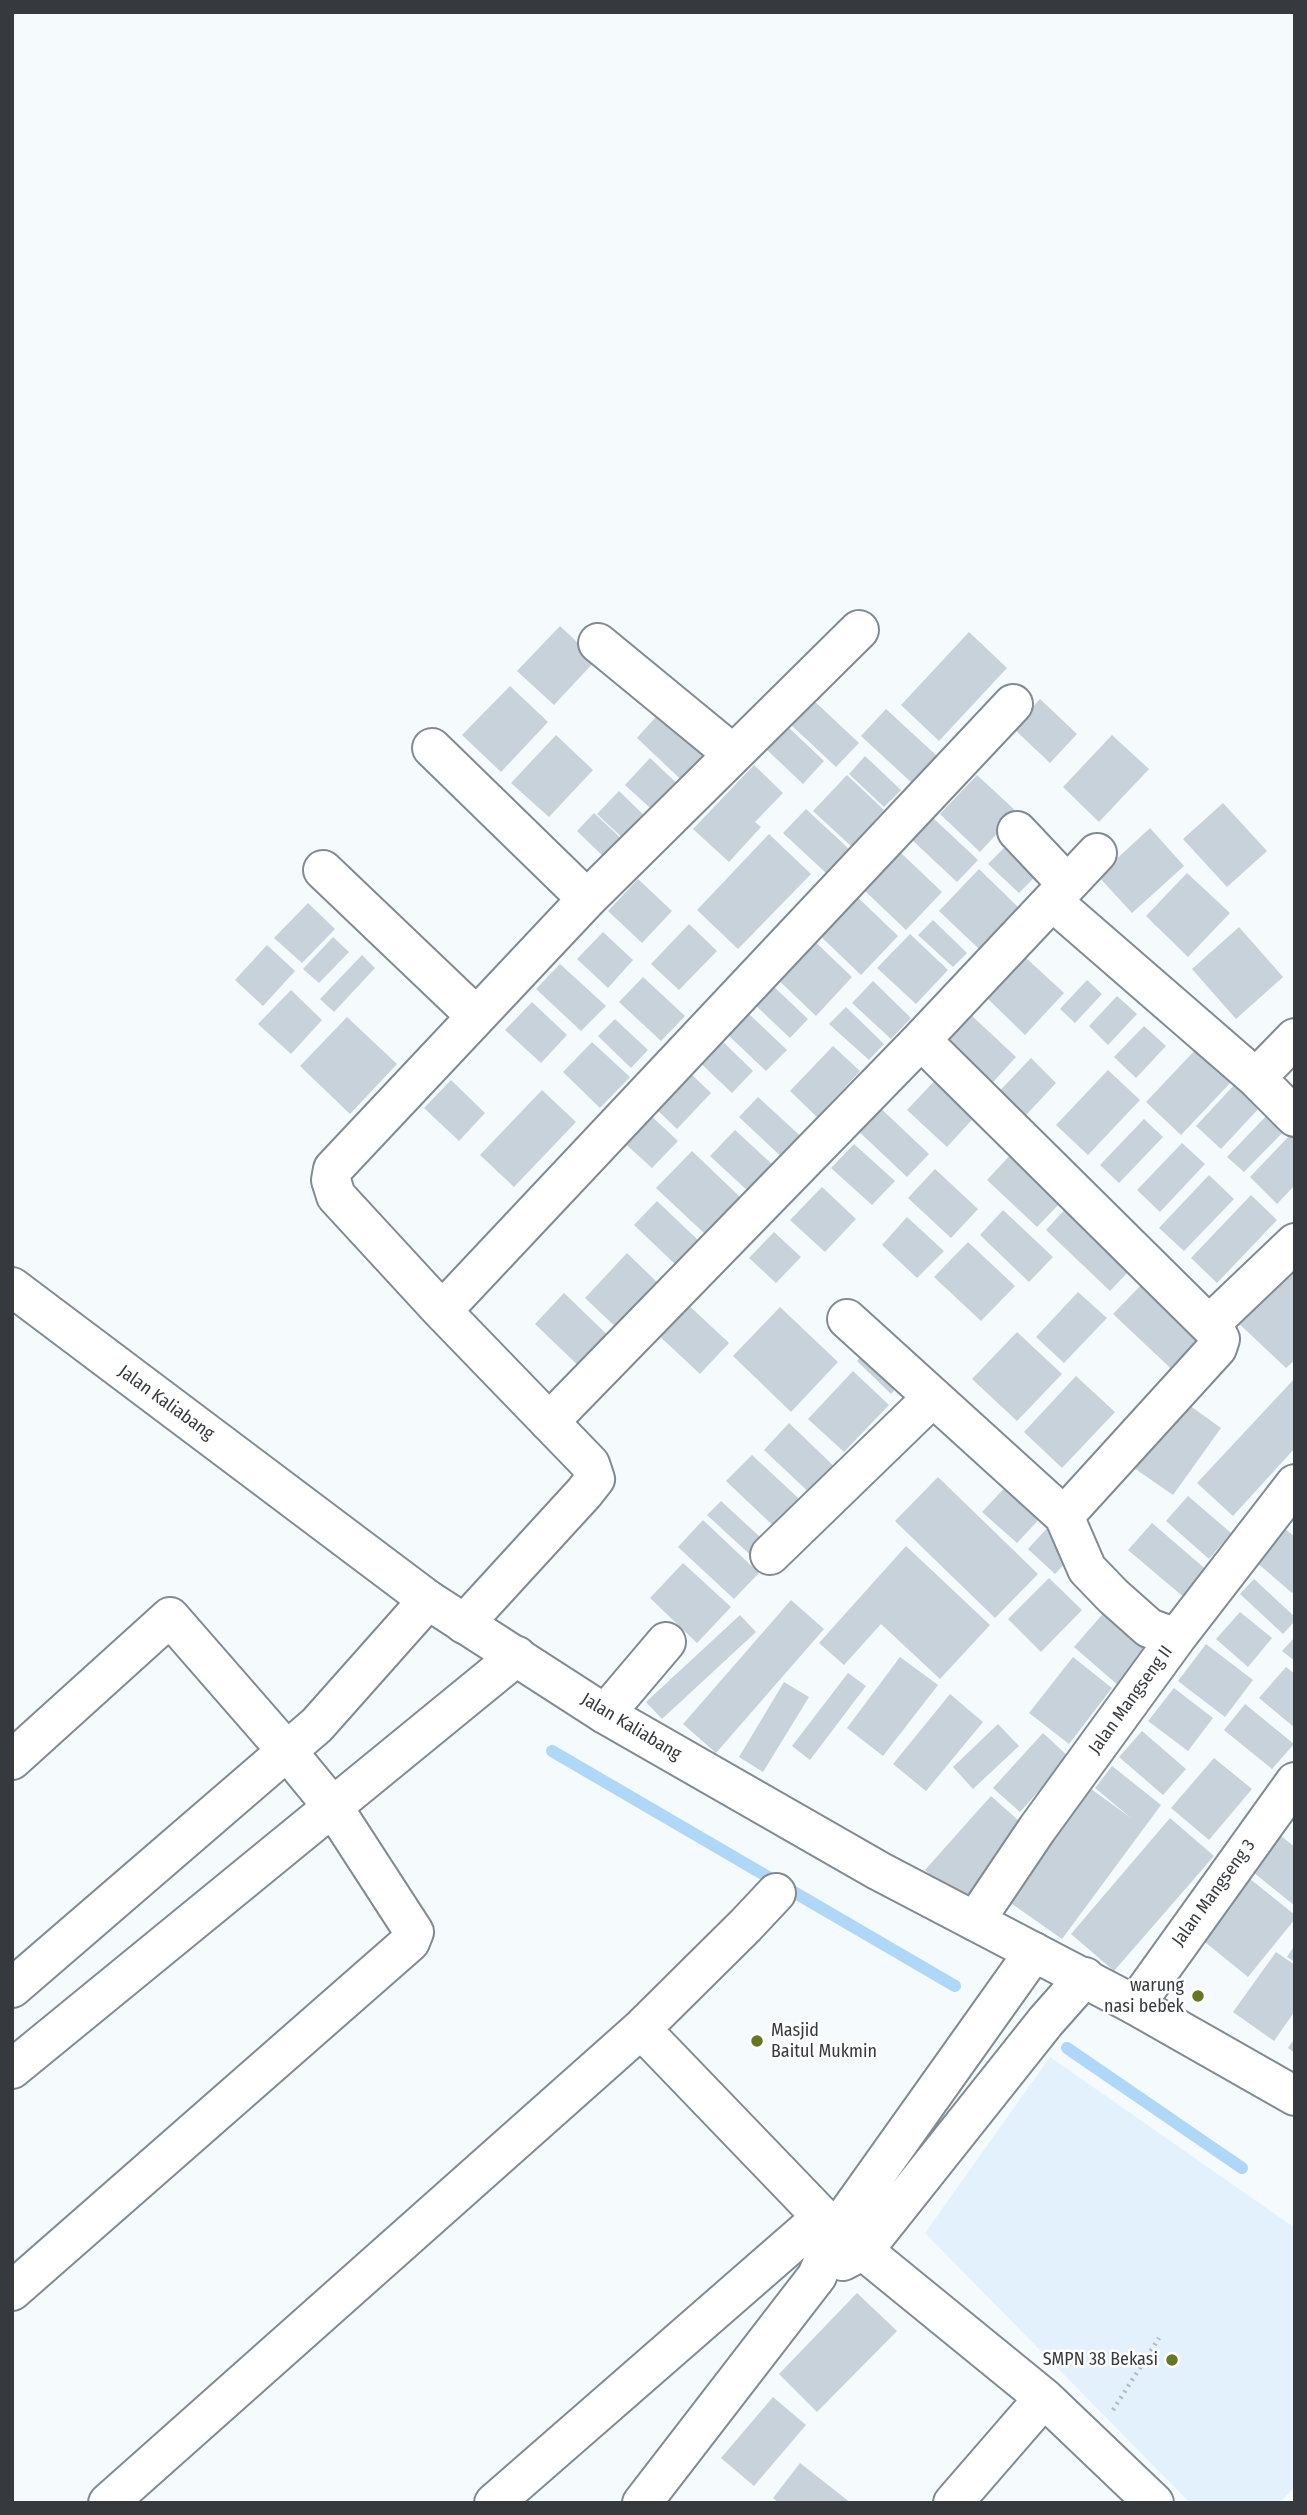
<!DOCTYPE html>
<style>
body{margin:0}
#map{position:relative;width:1307px;height:2515px;overflow:hidden;background:#f5fafd;font-family:"Fira Sans Condensed",sans-serif}
canvas{display:block}
.frame{position:absolute;inset:0;border:14px solid #363a3e;pointer-events:none}
</style>
<div id="map">
<canvas width="1307" height="2515"></canvas>
<div class="frame"></div>
</div>
<script>
const context = document.querySelector('canvas').getContext('2d');
context.lineJoin = 'round';
function fillPath(path, color) { context.fillStyle = color; context.fill(path, 'evenodd'); }
const poly = rows => new Path2D(rows.map(r => 'M' + r).join(''));
function stroke(path, color, width, dash) { context.strokeStyle = color; context.lineWidth = width; context.lineCap = dash ? 'butt' : 'round'; context.setLineDash(dash || []); context.stroke(path); }
function drawText(font, color, halo, rows, align = 'center') {
  context.font = font + ' "Fira Sans Condensed",sans-serif'; context.lineWidth = 5; context.setLineDash([]); context.textBaseline = 'middle'; context.strokeStyle = halo; context.fillStyle = color; for (const [text, x, y, turn = 0] of rows) {
    context.save(); context.translate(x, y); context.rotate((+turn || 0) * Math.PI / 180); context.textAlign = isNaN(turn) ? turn : align; if (halo) context.strokeText(text, 0, 0); context.fillText(text, 0, 0); context.restore();
  }
}
const built = poly([
 [1050,2057,1295,2228,1295,2487,1279,2503,1190,2503,925,2233]
]);
const stream = poly([
 [552,1751,955,1986],
 [1067,2048,1242,2168]
]);
const building = poly([
 [560,626,596,660,554,705,517,671],
 [969,632,1007,668,939,741,901,705],
 [510,686,548,722,501,772,462,735],
 [811,698,859,743,836,767,788,722],
 [1040,699,1077,734,1050,763,1013,728],
 [886,709,937,756,912,783,861,736],
 [662,710,718,762,692,790,637,738],
 [786,725,824,761,803,784,764,747],
 [556,735,593,770,549,817,511,783],
 [1112,735,1149,769,1099,822,1063,787],
 [865,756,901,790,884,807,849,774],
 [650,758,685,791,660,817,625,785],
 [754,765,783,793,755,822,761,827,729,862,693,829],
 [847,775,884,810,851,846,813,811],
 [977,775,1017,812,980,852,940,814],
 [619,791,651,822,630,845,597,814],
 [1223,803,1267,851,1227,887,1183,839],
 [806,809,849,849,826,873,783,833],
 [594,813,624,841,607,860,577,831],
 [932,817,978,860,957,882,911,839],
 [1150,828,1184,866,1132,913,1098,876],
 [769,834,811,874,738,949,697,910],
 [1009,843,1040,872,1019,893,988,864],
 [900,852,942,892,906,930,864,890],
 [979,869,1018,907,979,949,939,911],
 [1187,873,1230,913,1188,957,1146,916],
 [638,879,672,911,642,943,608,911],
 [849,889,898,936,861,975,812,928],
 [308,903,335,929,302,963,274,938],
 [933,920,967,953,953,967,918,935],
 [689,924,717,951,679,990,651,964],
 [1239,927,1283,977,1236,1019,1192,969],
 [603,932,633,960,608,988,577,959],
 [910,934,948,970,916,1004,877,968],
 [808,935,852,977,816,1016,772,974],
 [333,937,349,952,319,983,303,969],
 [267,945,295,971,263,1006,235,980],
 [362,955,375,968,334,1012,320,999],
 [1025,957,1064,993,1025,1035,986,997],
 [560,964,606,1006,581,1031,536,989],
 [643,977,685,1016,661,1041,619,1002],
 [1087,980,1102,994,1075,1023,1060,1009],
 [873,981,911,1018,891,1039,852,1003],
 [771,984,808,1019,790,1038,753,1003],
 [291,990,322,1020,291,1054,258,1024],
 [1117,996,1137,1014,1108,1045,1089,1026],
 [532,1002,567,1035,541,1063,505,1030],
 [846,1007,884,1044,869,1060,829,1024],
 [749,1014,787,1050,766,1071,728,1035],
 [970,1014,1016,1057,985,1091,939,1047],
 [347,1017,397,1064,350,1114,300,1066],
 [615,1019,648,1050,631,1068,598,1036],
 [1144,1026,1166,1046,1136,1078,1114,1057],
 [714,1033,753,1071,732,1093,693,1056],
 [592,1042,630,1077,600,1108,563,1072],
 [833,1046,860,1071,817,1117,790,1091],
 [1197,1048,1232,1081,1181,1135,1146,1102],
 [1031,1058,1056,1083,1014,1128,988,1103],
 [1108,1070,1140,1100,1088,1155,1056,1125],
 [689,1072,711,1093,677,1129,655,1108],
 [941,1074,980,1111,947,1147,907,1110],
 [451,1080,485,1113,459,1141,424,1108],
 [1236,1083,1261,1106,1221,1149,1196,1126],
 [542,1090,576,1122,514,1187,480,1155],
 [758,1097,807,1142,788,1163,739,1117],
 [874,1102,929,1154,907,1177,852,1125],
 [646,1111,678,1141,652,1168,620,1139],
 [1269,1113,1286,1129,1244,1172,1227,1157],
 [1144,1119,1163,1137,1119,1183,1100,1165],
 [735,1130,774,1166,749,1192,710,1156],
 [1291,1134,1295,1137,1295,1185,1277,1204,1250,1177],
 [1182,1143,1205,1164,1160,1212,1137,1190],
 [854,1144,895,1181,872,1205,831,1168],
 [692,1151,740,1197,705,1234,656,1188],
 [1014,1151,1064,1199,1037,1227,987,1180],
 [935,1169,978,1209,951,1238,908,1198],
 [1209,1175,1234,1199,1184,1251,1159,1228],
 [822,1187,856,1219,825,1252,790,1220],
 [1251,1195,1277,1220,1217,1283,1191,1258],
 [657,1201,699,1241,676,1265,634,1225],
 [1068,1206,1133,1267,1110,1291,1046,1230],
 [1003,1210,1053,1257,1029,1282,980,1235],
 [907,1217,944,1251,917,1278,882,1245],
 [774,1232,801,1257,776,1283,749,1258],
 [968,1242,1015,1286,981,1321,934,1277],
 [627,1253,663,1288,621,1332,585,1298],
 [1295,1254,1295,1360,1286,1368,1233,1318],
 [1146,1280,1214,1344,1181,1378,1113,1314],
 [1078,1292,1107,1318,1064,1363,1036,1337],
 [564,1293,617,1344,588,1375,535,1324],
 [683,1300,729,1343,700,1374,654,1331],
 [780,1307,838,1362,791,1412,733,1356],
 [1017,1332,1062,1374,1017,1421,972,1379],
 [873,1344,907,1377,891,1394,857,1361],
 [853,1371,889,1405,844,1452,808,1419],
 [1076,1376,1115,1412,1062,1468,1024,1432],
 [1295,1378,1295,1448,1233,1516,1197,1483],
 [1182,1400,1221,1428,1173,1495,1134,1468],
 [789,1423,841,1473,816,1499,764,1450],
 [752,1455,809,1508,783,1535,726,1481],
 [938,1477,1038,1574,995,1618,895,1521],
 [1011,1481,1045,1513,1017,1543,982,1512],
 [1188,1496,1231,1533,1209,1559,1166,1521],
 [721,1501,772,1548,758,1562,707,1515],
 [703,1520,759,1573,734,1599,678,1547],
 [1152,1523,1209,1572,1186,1599,1128,1550],
 [1049,1526,1077,1551,1055,1574,1028,1549],
 [1284,1528,1295,1537,1295,1590,1292,1593,1255,1561],
 [906,1546,990,1625,940,1679,881,1624,844,1665,819,1643],
 [683,1563,731,1607,697,1643,650,1598],
 [1049,1578,1082,1610,1041,1652,1008,1619],
 [1254,1579,1295,1617,1295,1621,1283,1634,1240,1594],
 [791,1600,824,1629,716,1753,683,1724],
 [1114,1601,1159,1640,1119,1686,1074,1647],
 [1240,1612,1272,1638,1248,1667,1216,1639],
 [740,1615,756,1632,662,1719,646,1702],
 [1295,1637,1295,1661,1282,1651],
 [1206,1644,1253,1680,1225,1717,1178,1681],
 [900,1657,938,1685,883,1756,847,1728],
 [1073,1657,1112,1688,1069,1744,1029,1713],
 [1286,1667,1295,1674,1295,1728,1259,1698],
 [848,1673,866,1686,810,1760,792,1746],
 [784,1682,809,1697,763,1772,739,1757],
 [1174,1688,1213,1718,1188,1751,1148,1721],
 [950,1694,983,1722,926,1791,893,1764],
 [1245,1704,1294,1744,1272,1769,1224,1730],
 [998,1724,1019,1746,973,1789,953,1767],
 [1142,1731,1186,1769,1163,1795,1119,1757],
 [1043,1733,1069,1757,1020,1812,993,1788],
 [1214,1758,1252,1789,1209,1840,1171,1808],
 [1112,1766,1161,1805,1062,1939,1005,1899,1087,1786,1131,1818,1095,1788],
 [991,1796,1027,1828,961,1902,925,1870],
 [1170,1818,1214,1856,1114,1971,1071,1934],
 [1277,1833,1295,1847,1295,1906,1248,1868],
 [1244,1874,1295,1915,1295,1919,1248,1977,1195,1934],
 [1295,1945,1295,1962,1287,1957],
 [1276,1952,1295,1965,1295,2011,1274,2041,1233,2012],
 [1295,2038,1295,2053,1288,2048],
 [857,2293,897,2331,817,2412,779,2374],
 [773,2397,806,2425,754,2486,721,2458],
 [800,2463,851,2503,779,2503,773,2498]
]);
const path = poly([
 [1113,2410,1159,2338]
]);
const minor = poly([
 [598,643,733,754],
 [432,748,587,899],
 [1017,831,1067,884],
 [323,870,476,1016],
 [1052,901,1256,1078,1295,1117],
 [921,1040,1216,1332,1220,1339,1217,1348,1064,1516],
 [1256,1078,1295,1038],
 [442,1311,1013,704],
 [847,1319,1064,1516,1087,1569,1113,1596,1149,1628,1176,1638],
 [1209,1325,1295,1243],
 [549,1422,921,1040,1097,853],
 [770,1555,933,1397],
 [464,1624,584,1493,595,1479,590,1464,442,1311,336,1196,331,1180,333,1169,587,899,859,630],
 [605,1714,666,1642],
 [12,1760,170,1617,286,1750,333,1807,414,1932,410,1942,12,2291],
 [975,1921,1037,1829,1176,1638,1295,1484],
 [12,1988,317,1725,428,1600],
 [1135,2005,1295,1782],
 [641,2029,822,2217,1044,2398,1154,2503],
 [12,2069,517,1656],
 [843,2261,864,2250,1046,2021,1085,1977],
 [108,2503,641,2029,746,1925,776,1893],
 [494,2503,822,2217],
 [642,2503,817,2276,837,2229,1034,1952],
 [953,2503,1044,2398]
]);
const major = poly([
 [12,1287,428,1600,605,1714,879,1871,1135,2005,1295,2096]
]);
const markers = [
 [1198,1996,7,"#677623"],
 [757,2041,7,"#677623"],
 [1172,2360,7,"#677623"]
];
const streetNames = [
 ["Jalan Kaliabang",166,1403,36],
 ["Jalan Mangseng II",1131,1700,-54],
 ["Jalan Kaliabang",631,1727,31],
 ["Jalan Mangseng 3",1214,1893,-54]
];
const poiNames = [
 ["warung",1184,1986],
 ["nasi bebek",1184,2007],
 ["Masjid",771,2031,"left"],
 ["Baitul Mukmin",771,2052,"left"],
 ["SMPN 38 Bekasi",1158,2360]
];
fillPath(built, '#e3f1fd');
stroke(stream, '#aed7f8', 12);
fillPath(building, '#c7d2db');
stroke(minor, '#818b93', 42);
stroke(major, '#818b93', 42);
stroke(path, '#b3b8bb', 4.5, [2, 5]);
stroke(minor, '#fff', 38);
stroke(major, '#fff', 38);
for (const [x, y, r, color] of markers) { const dot = new Path2D(); dot.arc(x, y, r, 0, 2 * Math.PI); context.fillStyle = color; context.fill(dot); stroke(dot, '#fff', 2.5); }
drawText('18px', '#363a3e', '#fff', streetNames);
drawText('18px', '#363a3e', '#fff', poiNames, 'right');
</script>
